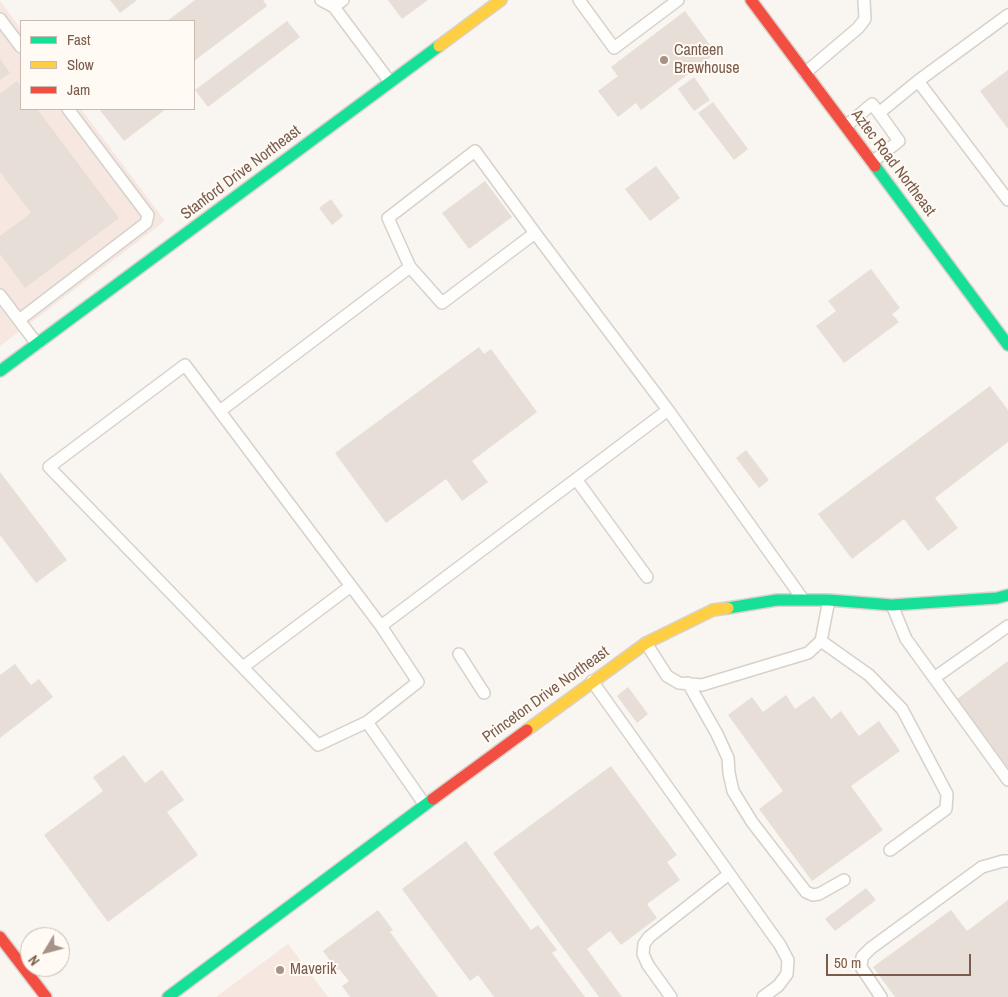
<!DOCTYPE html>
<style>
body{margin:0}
#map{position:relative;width:1008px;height:997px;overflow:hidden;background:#f9f5f0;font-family:"Archivo Narrow",sans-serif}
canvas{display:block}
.legend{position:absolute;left:20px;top:20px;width:175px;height:90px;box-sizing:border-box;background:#fffaf3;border:1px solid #cabbb1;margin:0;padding:6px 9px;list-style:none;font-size:15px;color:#7a5c4d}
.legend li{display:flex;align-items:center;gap:10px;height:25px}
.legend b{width:25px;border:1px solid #cabbb1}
.north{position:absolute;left:20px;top:927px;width:50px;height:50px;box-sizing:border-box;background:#fffaf3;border:1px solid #cabbb1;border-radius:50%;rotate:233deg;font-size:14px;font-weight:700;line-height:20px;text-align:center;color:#7a5c4d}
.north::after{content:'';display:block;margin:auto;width:18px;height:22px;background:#a69286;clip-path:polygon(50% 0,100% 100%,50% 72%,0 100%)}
.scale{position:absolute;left:826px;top:954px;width:145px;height:22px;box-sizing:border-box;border:2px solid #7a5c4d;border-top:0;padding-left:6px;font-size:15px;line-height:18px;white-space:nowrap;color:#7a5c4d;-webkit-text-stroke:4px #fffaf3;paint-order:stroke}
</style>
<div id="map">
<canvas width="1008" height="997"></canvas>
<ul class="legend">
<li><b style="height:6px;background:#16e098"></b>Fast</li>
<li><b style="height:6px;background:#ffcf43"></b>Slow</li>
<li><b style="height:6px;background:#f24e42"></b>Jam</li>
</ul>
<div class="north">N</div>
<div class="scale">50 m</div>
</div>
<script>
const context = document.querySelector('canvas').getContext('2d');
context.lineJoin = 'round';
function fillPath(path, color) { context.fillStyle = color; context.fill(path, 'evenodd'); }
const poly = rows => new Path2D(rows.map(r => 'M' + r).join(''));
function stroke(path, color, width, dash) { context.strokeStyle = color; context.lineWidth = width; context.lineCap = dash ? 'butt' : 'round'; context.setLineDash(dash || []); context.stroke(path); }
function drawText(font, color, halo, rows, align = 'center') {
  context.font = font + ' "Archivo Narrow",sans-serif'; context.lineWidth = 4; context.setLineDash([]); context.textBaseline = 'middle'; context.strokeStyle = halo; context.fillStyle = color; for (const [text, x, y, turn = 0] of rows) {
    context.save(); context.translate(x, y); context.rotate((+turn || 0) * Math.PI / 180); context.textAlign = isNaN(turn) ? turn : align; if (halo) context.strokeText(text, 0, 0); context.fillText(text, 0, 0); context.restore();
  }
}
const commercial = poly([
 [0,1,21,29,21,109,81,109,165,221,0,346],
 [288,944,328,997,216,997]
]);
const building = poly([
 [110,0,137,0,120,13],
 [195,0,263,0,267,6,194,61,194,21,167,21],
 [388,0,428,0,402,19],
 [685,11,716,53,641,110,636,103,618,117,598,91,618,76,611,67],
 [287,21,300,37,208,107,195,90],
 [0,59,10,73,0,80],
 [1008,70,1008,129,980,91],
 [694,77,710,100,694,111,678,89],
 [17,81,21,87,21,109,37,109,119,218,25,288,0,254,0,236,31,213,0,172,0,94],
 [713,102,748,149,734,160,698,113],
 [99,109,166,109,124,141],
 [656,166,680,198,650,221,625,189],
 [485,181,512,217,469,249,442,213],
 [331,199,343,216,332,225,319,208],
 [871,269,900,308,892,314,899,322,844,363,816,326,836,311,828,301],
 [479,347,484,354,491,349,537,412,472,461,488,482,462,501,446,479,386,523,335,453],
 [990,386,1008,410,1008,442,935,498,958,528,928,551,904,519,852,559,818,514],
 [746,450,769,480,759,488,736,458],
 [0,472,67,560,36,583,0,535],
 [1008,661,1008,768,957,699],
 [15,664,31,685,39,679,53,697,0,738,0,675],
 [628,687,648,714,637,723,617,696],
 [786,695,795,709,814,696,831,719,841,711,859,736,879,721,900,751,851,786,883,830,812,881,759,809,783,791,728,715,752,697,763,712],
 [124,755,145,783,162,770,184,800,167,812,198,855,108,922,44,835,103,791,93,777],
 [611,766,677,855,667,862,680,880,647,904,657,918,621,945,610,931,587,949,622,997,599,997,493,853],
 [466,841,531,930,538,925,557,950,552,953,585,997,494,997,478,975,470,981,402,889],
 [866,888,876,900,835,931,825,919],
 [1008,900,1008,997,895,997,873,967,951,910,967,931],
 [378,910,393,930,390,932,438,997,350,997,342,986,349,981,339,969,337,970,323,951]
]);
const lane = poly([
 [321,0,334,7],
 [343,0,334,7,390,82],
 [579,0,614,48,678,0],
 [0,19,21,47],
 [805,73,858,28,865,19,864,0],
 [918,81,1008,15],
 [879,113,918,81,1008,200],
 [846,126,872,104,879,113,899,141,872,162],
 [410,267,388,218,475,151,535,233],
 [0,295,37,344],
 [19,320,146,223,148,215,68,109],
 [220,411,410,267,442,303,535,233,668,410],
 [576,479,647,577],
 [892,605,906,639,1008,780],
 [821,641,869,675,902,709,947,794,946,809,890,850],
 [646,643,667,676,679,683,702,685,808,653,821,641,829,600],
 [459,654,484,693],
 [243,667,351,586],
 [934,678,1008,626],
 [592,681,780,945,788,960,787,974,778,986,763,997],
 [688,683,717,734,728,758,729,773,733,791,752,822,806,892,813,895,819,894,844,880],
 [367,722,418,682,381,626],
 [425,805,367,722,318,745,49,467,185,365,381,626,668,410,802,598],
 [671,997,648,965,643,954,644,944,649,937,729,874],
 [881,997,861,967,862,957,871,948,982,867,1003,861,1008,861]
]);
const fast = poly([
 [875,166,1008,345],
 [0,371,439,46],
 [728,608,777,600,829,600,892,605,997,598,1008,595],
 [168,997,433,799]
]);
const slow = poly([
 [439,46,501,0],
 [527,730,646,643,713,610,728,608]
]);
const jam = poly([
 [751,0,875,166],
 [433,799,527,730],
 [0,937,46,997]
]);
const markers = [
 [664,60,5,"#a69286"],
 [280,970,5,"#a69286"]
];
const poiNames = [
 ["Canteen",674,51],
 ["Brewhouse",674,69],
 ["Maverik",290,970]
];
const streetNames = [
 ["Aztec Road Northeast",893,163,53],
 ["Stanford Drive Northeast",241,173,-37],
 ["Princeton Drive Northeast",546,695,-36]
];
fillPath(commercial, '#f6e8e1');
fillPath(building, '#e6ded7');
stroke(lane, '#d7d1cb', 14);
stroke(fast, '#d9d2cb', 14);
stroke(slow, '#d9d2cb', 14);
stroke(jam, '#d9d2cb', 14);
stroke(lane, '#fefefd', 11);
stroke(fast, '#16e098', 11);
stroke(slow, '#ffcf43', 11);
stroke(jam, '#f24e42', 11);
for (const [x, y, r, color] of markers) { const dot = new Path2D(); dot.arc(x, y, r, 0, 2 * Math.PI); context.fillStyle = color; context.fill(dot); stroke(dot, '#fffaf3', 2); }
drawText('16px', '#7a5c4d', '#fffaf3', poiNames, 'left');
drawText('16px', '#7a5c4d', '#fffaf3', streetNames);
</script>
